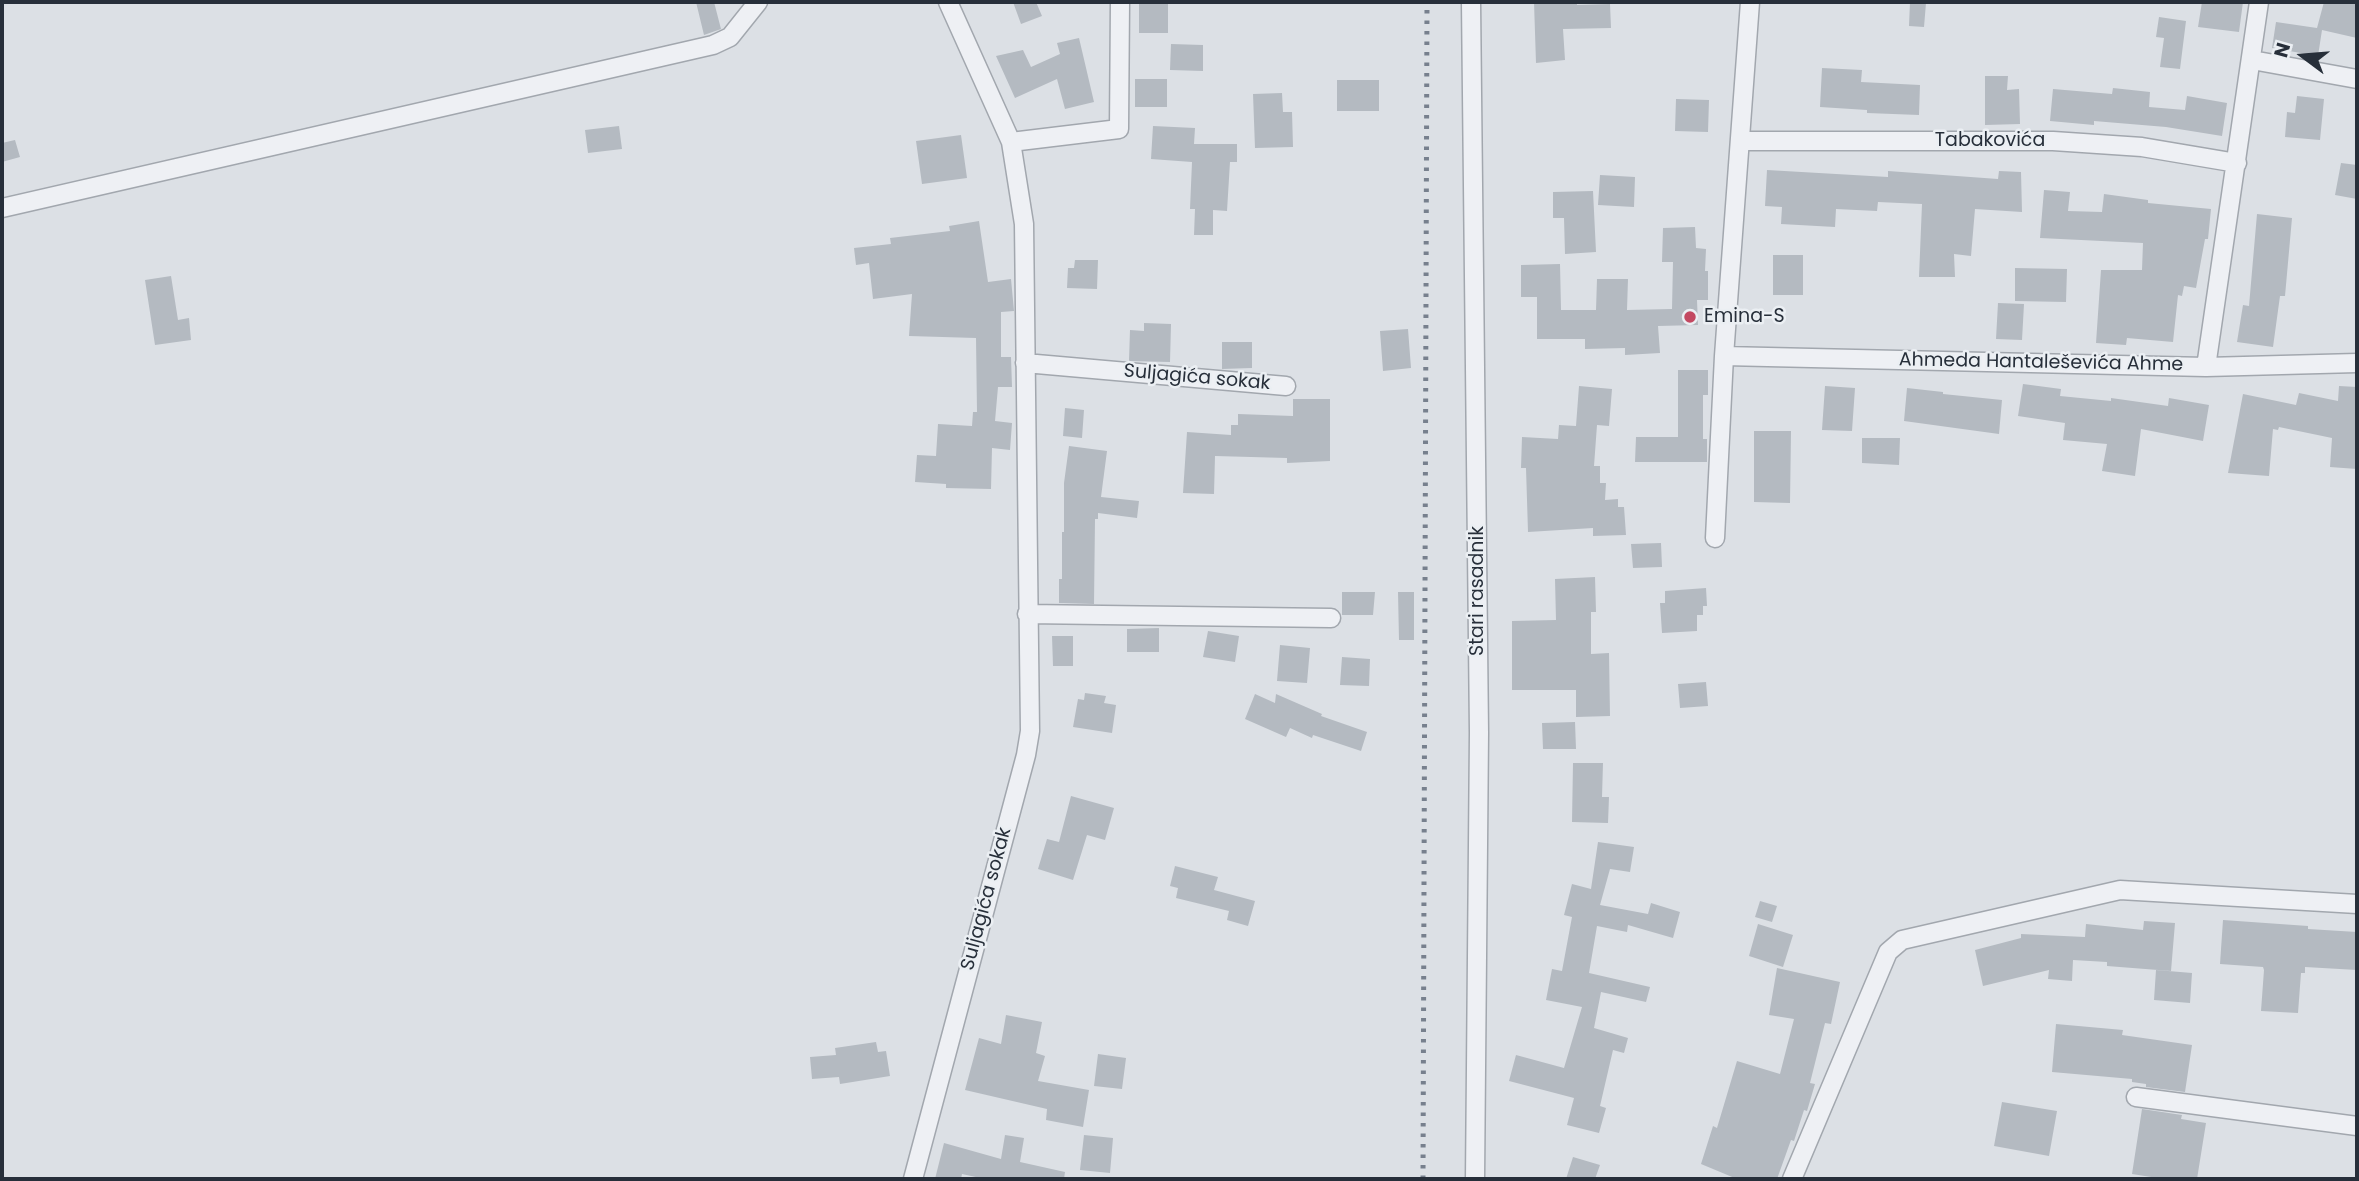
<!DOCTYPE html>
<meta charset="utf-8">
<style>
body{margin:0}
#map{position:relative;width:2359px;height:1181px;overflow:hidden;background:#dce0e5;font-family:Poppins,sans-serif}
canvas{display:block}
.frame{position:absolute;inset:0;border:4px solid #272f3a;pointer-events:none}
.north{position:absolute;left:2268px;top:21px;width:70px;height:70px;-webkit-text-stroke:5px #ebeff3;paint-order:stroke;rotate:286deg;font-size:19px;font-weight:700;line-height:28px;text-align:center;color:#272f3a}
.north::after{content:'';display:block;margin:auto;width:24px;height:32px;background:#272f3a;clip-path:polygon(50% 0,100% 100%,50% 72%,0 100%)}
</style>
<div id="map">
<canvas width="2359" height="1181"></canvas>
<div class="frame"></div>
<div class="north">N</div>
</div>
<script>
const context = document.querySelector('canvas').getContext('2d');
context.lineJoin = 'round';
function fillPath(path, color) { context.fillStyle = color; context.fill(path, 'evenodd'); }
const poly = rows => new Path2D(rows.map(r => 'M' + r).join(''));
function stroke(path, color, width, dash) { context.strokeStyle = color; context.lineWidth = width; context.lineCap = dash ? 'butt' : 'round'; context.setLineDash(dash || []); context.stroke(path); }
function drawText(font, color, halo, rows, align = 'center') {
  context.font = font + ' Poppins,sans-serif'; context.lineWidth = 5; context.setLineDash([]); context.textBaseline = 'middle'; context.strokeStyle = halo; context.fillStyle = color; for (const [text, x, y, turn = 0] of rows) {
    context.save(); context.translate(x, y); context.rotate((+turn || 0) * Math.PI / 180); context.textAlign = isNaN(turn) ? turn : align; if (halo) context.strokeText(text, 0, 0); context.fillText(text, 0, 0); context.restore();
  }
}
const building = poly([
 [696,2,714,2,721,29,704,35],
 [1013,2,1036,2,1042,16,1021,24],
 [1139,2,1168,2,1168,33,1139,33],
 [1534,2,1577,2,1577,5,1610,4,1611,28,1563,29,1565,60,1536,63],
 [1910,2,1926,3,1924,27,1909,26],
 [2202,2,2243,2,2239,32,2198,27],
 [2324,2,2357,2,2357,38,2322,30,2318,56,2272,48,2276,22,2317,28],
 [2159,17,2186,21,2180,69,2160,67,2164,38,2156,37],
 [1079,38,1094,102,1065,109,1057,79,1015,98,996,56,1023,50,1031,67,1060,54,1057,43],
 [1171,44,1203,45,1203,71,1170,70],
 [1822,68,1862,70,1861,82,1920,85,1919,115,1867,113,1867,110,1820,107],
 [1985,76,2008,76,2007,90,2019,89,2020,124,1985,125],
 [1135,79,1167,79,1167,107,1135,107],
 [1337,80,1379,80,1379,111,1337,111],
 [2113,88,2150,92,2149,107,2185,110,2187,96,2227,103,2222,136,2166,127,2094,121,2094,125,2050,121,2053,89,2112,94],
 [1282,93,1283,112,1292,112,1293,147,1255,148,1253,94],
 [2297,96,2324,99,2320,140,2285,137,2287,112,2295,113],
 [1676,99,1709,100,1708,132,1675,131],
 [619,126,622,149,588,153,585,130],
 [1153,126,1195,128,1194,144,1237,144,1237,162,1230,162,1227,211,1213,210,1213,235,1194,235,1195,209,1190,209,1192,162,1151,159],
 [961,135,967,178,922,184,916,141],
 [15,140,20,157,2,162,2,143],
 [2341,163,2357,165,2357,199,2335,195],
 [1767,170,1888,177,1888,171,1998,179,1999,171,2021,172,2022,212,1975,209,1971,256,1954,254,1955,277,1919,277,1922,204,1878,202,1877,211,1836,209,1835,227,1781,224,1782,207,1765,206],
 [1600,175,1635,177,1634,207,1598,205],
 [2044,190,2070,192,2068,211,2102,212,2104,194,2148,200,2148,203,2211,209,2208,239,2205,239,2196,288,2184,286,2182,296,2178,295,2173,342,2127,338,2126,345,2096,343,2101,270,2142,270,2143,243,2040,238],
 [1593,191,1596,252,1565,254,1564,218,1553,218,1553,192],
 [2257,214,2292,218,2285,296,2280,296,2273,347,2237,342,2243,305,2249,306],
 [979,221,988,282,1011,279,1014,311,1001,312,1001,357,1011,357,1012,387,998,387,995,421,1012,423,1010,450,992,448,991,489,946,488,946,484,915,482,917,455,936,456,938,424,972,426,973,412,977,412,976,338,909,336,912,294,873,299,869,263,856,265,854,248,891,244,890,238,950,231,949,226],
 [1695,227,1696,248,1706,249,1705,271,1708,271,1708,300,1697,300,1698,325,1658,326,1660,353,1625,355,1625,348,1585,349,1585,339,1537,339,1537,297,1521,297,1521,265,1560,264,1561,310,1596,310,1597,279,1628,279,1627,310,1672,309,1673,262,1662,262,1663,228],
 [1773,255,1803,255,1803,295,1773,295],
 [1075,260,1098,260,1097,289,1067,288,1068,268,1074,268],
 [2015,268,2067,269,2066,302,2015,301],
 [171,276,178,320,189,318,191,340,155,345,145,280],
 [1998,303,2024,304,2022,340,1996,339],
 [1144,323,1171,324,1170,362,1129,361,1130,330,1144,331],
 [1408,329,1411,368,1383,371,1380,331],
 [1222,342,1252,342,1252,368,1222,369],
 [1678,370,1708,370,1708,395,1703,395,1703,439,1707,439,1707,462,1635,462,1636,437,1678,437],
 [2023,384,2061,389,2060,396,2111,401,2111,398,2168,406,2169,398,2209,405,2203,441,2141,429,2135,476,2102,471,2107,444,2063,440,2065,423,2018,416],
 [1579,386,1612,389,1609,426,1597,425,1594,466,1600,466,1600,483,1606,483,1605,500,1618,499,1618,507,1624,507,1626,535,1593,536,1593,528,1528,532,1526,468,1521,468,1522,437,1558,439,1559,425,1576,426],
 [1825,386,1855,388,1852,431,1822,430],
 [2339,386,2357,387,2357,469,2330,467,2332,438,2279,427,2278,430,2273,429,2269,476,2228,473,2243,394,2296,405,2299,393,2338,401],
 [1907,388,1943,392,1943,394,2002,400,1999,434,1904,421],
 [1293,399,1330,399,1330,461,1287,463,1287,458,1215,456,1214,494,1183,493,1187,432,1231,435,1231,425,1238,425,1238,414,1293,416],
 [1065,408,1084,410,1082,438,1063,436],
 [1754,431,1791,431,1790,503,1754,502],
 [1862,438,1900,438,1899,465,1862,463],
 [1069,446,1107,451,1101,497,1139,501,1137,518,1098,513,1098,519,1095,519,1094,604,1059,603,1059,579,1062,579,1062,532,1064,532,1064,483],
 [1661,543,1662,567,1633,568,1631,544],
 [1595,577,1596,612,1591,612,1591,654,1609,653,1610,716,1576,717,1576,690,1512,690,1512,621,1556,620,1555,579],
 [1706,588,1707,606,1703,606,1703,615,1697,615,1697,631,1662,633,1660,603,1665,603,1665,591],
 [1342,592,1375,592,1373,615,1342,615],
 [1398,592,1414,592,1414,640,1399,640],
 [1159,628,1159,652,1127,652,1127,629],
 [1208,631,1239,636,1235,662,1203,657],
 [1052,636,1073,636,1073,666,1053,666],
 [1280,645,1310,648,1307,683,1277,681],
 [1342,657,1370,659,1369,686,1340,685],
 [1706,682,1708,706,1680,708,1678,684],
 [1085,693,1106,696,1104,703,1116,705,1112,733,1073,727,1078,699,1084,700],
 [1255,694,1275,703,1276,694,1322,714,1321,716,1367,732,1361,751,1313,735,1312,738,1290,728,1286,737,1245,719],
 [1575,722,1576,749,1543,749,1542,723],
 [1573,763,1603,763,1602,797,1609,797,1608,823,1572,822],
 [1071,796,1114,808,1105,840,1087,835,1073,880,1038,869,1047,839,1059,842],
 [1598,842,1634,847,1630,872,1610,869,1600,905,1648,914,1651,903,1680,912,1673,938,1628,925,1627,932,1597,926,1589,973,1650,987,1646,1002,1601,992,1594,1028,1628,1038,1624,1053,1613,1050,1600,1106,1606,1108,1599,1133,1567,1125,1574,1098,1509,1081,1516,1055,1564,1068,1582,1007,1546,1000,1552,969,1562,971,1572,917,1564,915,1572,884,1591,889],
 [1175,866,1218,877,1214,890,1255,901,1248,926,1227,920,1229,911,1176,898,1178,888,1170,886],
 [1760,901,1777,906,1772,922,1755,917],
 [2223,920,2308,926,2308,929,2357,932,2357,970,2305,967,2305,973,2301,973,2298,1013,2261,1011,2264,970,2263,967,2220,964],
 [2144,921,2175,923,2171,971,2107,966,2107,962,2073,960,2072,981,2048,979,2049,970,1983,986,1975,950,2021,938,2021,934,2085,937,2086,924,2143,930],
 [1758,924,1793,935,1783,967,1749,956],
 [1777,968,1840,982,1831,1024,1825,1023,1810,1083,1815,1084,1807,1111,1804,1110,1794,1141,1791,1140,1777,1179,1737,1179,1701,1164,1713,1126,1717,1128,1737,1061,1780,1074,1794,1019,1769,1015],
 [2156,970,2192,973,2190,1003,2154,1000],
 [1006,1015,1042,1022,1036,1053,1045,1056,1038,1081,1089,1090,1083,1127,1046,1120,1047,1109,965,1090,979,1038,1001,1044],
 [2056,1024,2123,1030,2122,1035,2192,1045,2185,1092,2146,1087,2146,1084,2132,1082,2132,1079,2052,1072],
 [876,1042,878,1052,886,1051,890,1076,840,1084,839,1077,812,1079,810,1057,836,1055,835,1048],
 [1098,1054,1126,1058,1122,1089,1094,1086],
 [2002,1102,2057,1111,2049,1156,1994,1146],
 [2142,1109,2182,1115,2181,1119,2206,1123,2197,1179,2164,1179,2132,1174],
 [1005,1135,1024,1138,1020,1162,1065,1172,1064,1179,985,1179,962,1174,961,1179,935,1179,944,1143,1001,1159],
 [1084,1135,1113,1138,1110,1173,1080,1170],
 [1573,1157,1600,1165,1595,1179,1566,1179]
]);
const street = poly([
 [1471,2,1479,733,1475,1179],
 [2252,60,2357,79],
 [1741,141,2053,141,2142,147,2237,163],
 [1011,142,1119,129,1120,2],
 [2,208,713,45,730,37,758,2],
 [1724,356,2206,367,2357,363],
 [1025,363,1286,386],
 [2206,367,2259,2],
 [1715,538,1724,356,1750,2],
 [1027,614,1331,618],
 [2136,1097,2357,1126],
 [913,1179,1026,755,1030,731,1024,224,1011,142,948,2],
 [1792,1179,1888,952,1902,940,2120,890,2357,904]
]);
const rail = poly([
 [1423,1179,1427,2]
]);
const markers = [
 [1690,317,7,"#c34861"]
];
const streetNames = [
 ["Tabakovića",1990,141],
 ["Ahmeda Hantaleševića Ahme",2041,363,1],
 ["Suljagića sokak",1197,378,5],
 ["Stari rasadnik",1478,591,-90],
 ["Suljagića sokak",987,899,-75]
];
const poiNames = [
 ["Emina-S",1704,317]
];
fillPath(building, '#b4bac1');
stroke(street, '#a2a7ae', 21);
stroke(street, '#eef0f4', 18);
stroke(rail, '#77808d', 5, [3.5, 7]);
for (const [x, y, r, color] of markers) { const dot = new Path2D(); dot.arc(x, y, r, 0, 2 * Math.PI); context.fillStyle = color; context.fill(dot); stroke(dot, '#ebeff3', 2.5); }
drawText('19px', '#272f3a', '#ebeff3', streetNames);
drawText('19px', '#272f3a', '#ebeff3', poiNames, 'left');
</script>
